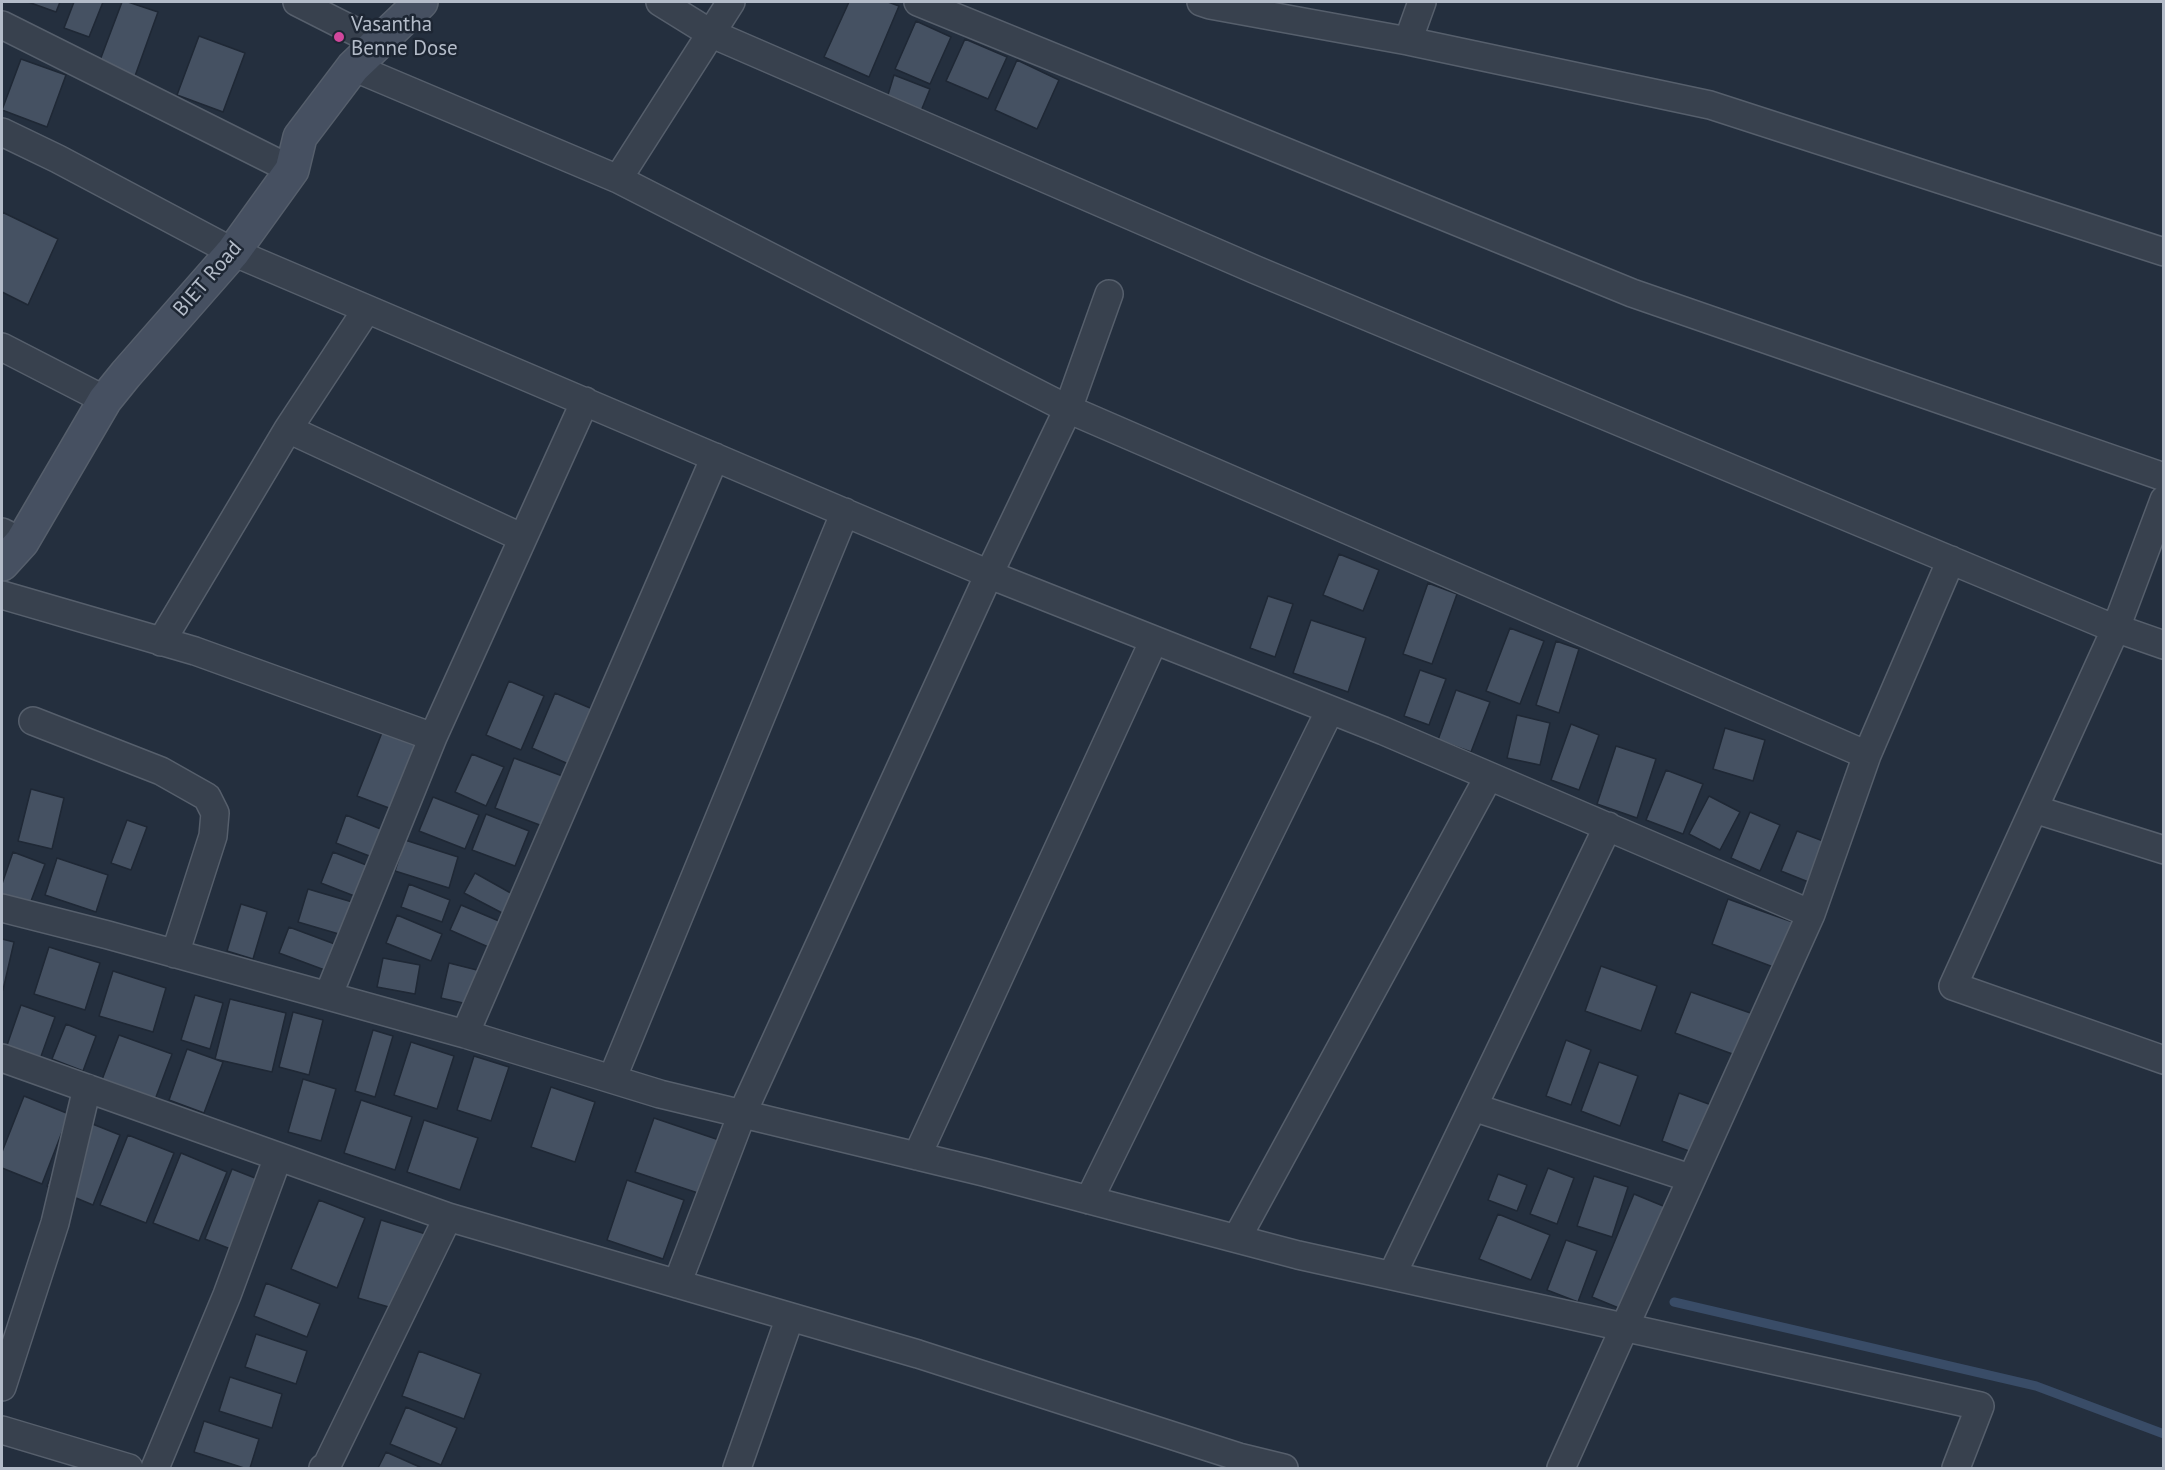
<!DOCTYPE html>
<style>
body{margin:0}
#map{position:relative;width:2165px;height:1470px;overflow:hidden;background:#242f3e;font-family:"PT Sans",sans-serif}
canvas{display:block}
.frame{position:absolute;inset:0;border:3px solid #b4bcc9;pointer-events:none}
</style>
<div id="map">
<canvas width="2165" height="1470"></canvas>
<div class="frame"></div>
</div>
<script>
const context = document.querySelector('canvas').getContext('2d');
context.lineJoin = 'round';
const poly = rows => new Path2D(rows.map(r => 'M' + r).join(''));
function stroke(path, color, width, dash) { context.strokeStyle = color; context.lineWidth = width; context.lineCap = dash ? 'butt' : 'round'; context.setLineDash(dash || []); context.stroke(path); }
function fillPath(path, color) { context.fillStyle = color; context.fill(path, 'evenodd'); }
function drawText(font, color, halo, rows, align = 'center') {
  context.font = font + ' "PT Sans",sans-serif'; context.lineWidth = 5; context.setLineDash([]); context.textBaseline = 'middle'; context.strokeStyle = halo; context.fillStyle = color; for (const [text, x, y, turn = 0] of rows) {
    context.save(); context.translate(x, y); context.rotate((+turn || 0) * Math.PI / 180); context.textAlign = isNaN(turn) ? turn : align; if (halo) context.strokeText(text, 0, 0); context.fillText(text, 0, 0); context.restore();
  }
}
const stream = poly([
 [1674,1302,2036,1386,2164,1434]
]);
const building = poly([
 [28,2,60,2,56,12,28,2],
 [74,2,103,2,89,37,64,28,74,2],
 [122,2,128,2,158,12,135,76,99,63,122,2],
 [849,2,888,2,899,6,869,77,824,57,849,2],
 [916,21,951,37,930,84,895,69,916,21],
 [199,36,245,53,223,112,177,95,199,36],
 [965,39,1007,57,988,99,946,81,965,39],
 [21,59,66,75,47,127,2,110,21,59],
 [1017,60,1059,80,1037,129,995,110,1017,60],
 [894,75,930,89,921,111,887,98,894,75],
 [2,212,58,239,28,305,2,292,2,212],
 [1339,554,1379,570,1363,611,1323,595,1339,554],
 [1428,583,1457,594,1432,664,1403,654,1428,583],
 [1268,596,1293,604,1275,657,1250,648,1268,596],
 [1311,620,1366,638,1348,692,1293,673,1311,620],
 [1510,628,1544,641,1520,704,1486,691,1510,628],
 [1556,641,1579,649,1559,713,1536,705,1556,641],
 [1420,670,1446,679,1429,725,1404,716,1420,670],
 [509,681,544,696,521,750,486,735,509,681],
 [1456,690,1490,702,1471,752,1438,740,1456,690],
 [555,693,597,711,573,766,532,748,555,693],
 [1517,715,1550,723,1540,765,1507,758,1517,715],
 [1571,724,1599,735,1579,790,1551,780,1571,724],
 [1725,728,1765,740,1753,781,1713,769,1725,728],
 [383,730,430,749,405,814,357,796,383,730],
 [1616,746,1656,759,1637,818,1597,804,1616,746],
 [472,754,504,767,486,806,455,792,472,754],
 [514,758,565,777,545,827,495,808,514,758],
 [1666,770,1703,784,1683,834,1646,820,1666,770],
 [31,789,64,798,52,849,18,841,31,789],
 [1709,796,1740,812,1720,850,1689,834,1709,796],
 [433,797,479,815,465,849,419,831,433,797],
 [1750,812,1780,825,1760,871,1731,858,1750,812],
 [486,814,529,831,515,866,472,850,486,814],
 [346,815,388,832,377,859,336,843,346,815],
 [127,820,147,827,131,870,111,863,127,820],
 [1797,831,1836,846,1821,887,1781,871,1797,831],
 [405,840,458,857,449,888,395,871,405,840],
 [13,852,45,864,28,909,2,899,2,884,13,852],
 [333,852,374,868,362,899,321,883,333,852],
 [57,858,108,875,96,912,45,895,57,858],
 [475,873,516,896,506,915,464,893,475,873],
 [409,884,450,900,442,922,401,907,409,884],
 [308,889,359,904,349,937,298,922,308,889],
 [1728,899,1801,925,1784,971,1712,944,1728,899],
 [241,904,267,912,253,959,227,951,241,904],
 [461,905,506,924,495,950,450,930,461,905],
 [397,915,442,934,431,961,386,943,397,915],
 [289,927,340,946,330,972,279,953,289,927],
 [2,939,14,942,3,990,2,990,2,939],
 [49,947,100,963,85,1010,34,994,49,947],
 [383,958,420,965,415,994,377,987,383,958],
 [449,963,485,972,476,1006,441,998,449,963],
 [1601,966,1657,986,1641,1031,1585,1011,1601,966],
 [113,971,166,988,153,1032,99,1016,113,971],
 [1691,992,1773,1021,1757,1063,1675,1033,1691,992],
 [195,995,223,1003,210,1049,181,1040,195,995],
 [230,999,286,1013,272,1072,215,1059,230,999],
 [21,1005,55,1017,39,1062,5,1051,21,1005],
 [293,1012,323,1020,309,1075,279,1067,293,1012],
 [66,1024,96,1036,83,1071,52,1059,66,1024],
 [373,1030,393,1036,375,1097,355,1091,373,1030],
 [119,1035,172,1054,153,1105,100,1085,119,1035],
 [1566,1040,1591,1050,1571,1105,1546,1096,1566,1040],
 [411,1042,454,1056,437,1109,394,1095,411,1042],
 [187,1049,223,1062,204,1113,169,1100,187,1049],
 [474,1056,509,1067,491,1121,457,1110,474,1056],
 [1599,1062,1638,1076,1620,1126,1581,1111,1599,1062],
 [303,1079,336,1089,321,1141,288,1132,303,1079],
 [551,1087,595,1102,575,1162,531,1147,551,1087],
 [1679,1093,1714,1106,1697,1154,1662,1141,1679,1093],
 [24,1096,69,1114,42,1184,2,1168,2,1152,24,1096],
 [361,1100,412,1117,395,1170,344,1153,361,1100],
 [75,1117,120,1135,93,1205,47,1186,75,1117],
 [654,1118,725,1142,707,1196,635,1172,654,1118],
 [424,1120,478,1138,460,1190,407,1172,424,1120],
 [128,1135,174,1153,146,1223,100,1205,128,1135],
 [181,1153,227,1172,199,1241,153,1223,181,1153],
 [1548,1168,1574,1178,1557,1224,1530,1214,1548,1168],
 [232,1169,278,1187,251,1257,205,1239,232,1169],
 [1498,1174,1527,1185,1517,1211,1488,1200,1498,1174],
 [1594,1176,1628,1187,1612,1237,1577,1226,1594,1176],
 [627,1180,684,1200,663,1259,607,1240,627,1180],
 [1634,1194,1668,1208,1626,1311,1592,1297,1634,1194],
 [319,1200,365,1218,337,1288,291,1269,319,1200],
 [1498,1214,1550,1235,1531,1280,1479,1259,1498,1214],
 [381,1220,432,1236,409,1313,358,1298,381,1220],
 [1566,1240,1597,1251,1578,1302,1547,1290,1566,1240],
 [266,1283,320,1304,307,1337,254,1316,266,1283],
 [256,1334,307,1351,296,1384,245,1367,256,1334],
 [419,1351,481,1374,464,1419,402,1396,419,1351],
 [230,1377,282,1394,272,1428,219,1411,230,1377],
 [406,1407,457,1428,441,1465,390,1444,406,1407],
 [204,1421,259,1439,250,1468,244,1468,194,1452,204,1421],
 [386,1452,422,1468,378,1468,386,1452]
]);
const street = poly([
 [297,2,378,43],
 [660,2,710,33,1256,270,2101,623,2164,645],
 [918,2,1632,293,2164,477],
 [1201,2,1210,5,1408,41,1422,2],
 [2,25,292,170],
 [1408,41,1710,105,2164,252],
 [353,67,618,179,1068,409,1867,755],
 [2,132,58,159,233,252,1003,580,1384,731,1811,914],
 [618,179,731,2],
 [2,347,105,400],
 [288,429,523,538],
 [2164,500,2116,628,1953,986,2164,1060],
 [2,532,22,542],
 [2,595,195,651,433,737,328,996],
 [161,642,288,429,367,309],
 [33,721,161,771,207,797,215,813,213,836,175,954],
 [433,737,585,401],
 [2034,809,2164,850],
 [2,908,108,935,465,1034,660,1094,983,1172,1298,1255,1980,1406,1956,1468],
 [465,1034,715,457],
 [2,1058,448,1217,918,1354,1239,1457,1284,1468],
 [612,1079,845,512],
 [1473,1107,1690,1178],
 [917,1156,1154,640],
 [1089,1200,1330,710],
 [1237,1238,1489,776],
 [1392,1275,1608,826],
 [677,1284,742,1114,989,574,1068,409,1109,294],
 [2,1387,55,1223,87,1088],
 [2,1430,129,1468],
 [155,1468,227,1295,278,1157],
 [323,1468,327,1465,448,1217],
 [737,1468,790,1317],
 [1561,1468,1811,914,1867,755,1951,560]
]);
const secondary = poly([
 [2,564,22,542,105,400,126,374,233,252,292,170,300,137,353,67,421,2]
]);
const markers = [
 [339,37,6,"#d1479c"]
];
const poiNames = [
 ["Vasantha",351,25],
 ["Benne Dose",351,49]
];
const streetNames = [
 ["BIET Road",208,279,-49]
];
stroke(stream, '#394c67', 9);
fillPath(building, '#455162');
stroke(building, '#1f2835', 1.5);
stroke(street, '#565f6c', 30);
stroke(secondary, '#565f6c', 36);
stroke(street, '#38414e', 27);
stroke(secondary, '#465061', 33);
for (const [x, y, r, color] of markers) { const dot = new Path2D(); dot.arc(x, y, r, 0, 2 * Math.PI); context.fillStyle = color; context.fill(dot); stroke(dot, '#1d2633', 2); }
drawText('21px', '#b4bcc9', '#1d2633', poiNames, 'left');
drawText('21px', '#b4bcc9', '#1d2633', streetNames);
</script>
